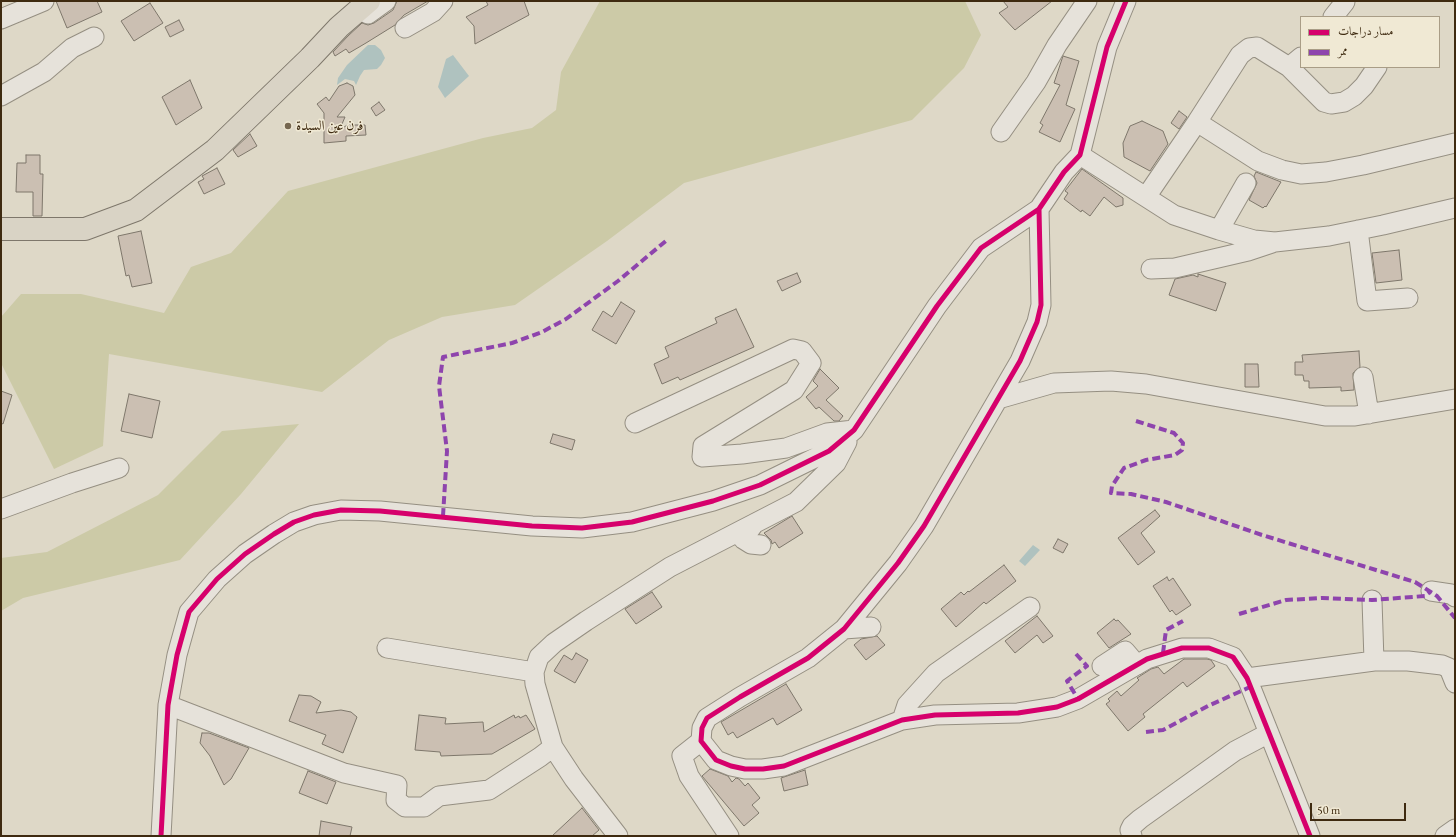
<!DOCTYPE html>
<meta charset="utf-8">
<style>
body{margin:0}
#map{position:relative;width:1456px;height:837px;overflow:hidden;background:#ded8c7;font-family:"EB Garamond",Amiri,serif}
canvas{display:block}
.frame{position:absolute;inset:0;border:2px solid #3e2a10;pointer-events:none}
.legend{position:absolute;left:1300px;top:16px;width:140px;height:52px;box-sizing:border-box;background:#f0e9d4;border:1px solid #a99d86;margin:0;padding:5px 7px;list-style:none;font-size:12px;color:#3e2a10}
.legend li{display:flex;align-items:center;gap:8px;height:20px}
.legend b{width:20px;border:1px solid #a99d86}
.scale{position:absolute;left:1310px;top:803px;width:96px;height:18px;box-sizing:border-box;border:2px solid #3e2a10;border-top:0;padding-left:5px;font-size:12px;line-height:14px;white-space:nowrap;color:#3e2a10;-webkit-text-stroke:3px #f0e9d4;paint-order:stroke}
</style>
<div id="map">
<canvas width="1456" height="837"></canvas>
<div class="frame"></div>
<ul class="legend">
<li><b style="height:5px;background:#d6006c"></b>مسار دراجات</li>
<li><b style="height:5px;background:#8e44ad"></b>ممر</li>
</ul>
<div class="scale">50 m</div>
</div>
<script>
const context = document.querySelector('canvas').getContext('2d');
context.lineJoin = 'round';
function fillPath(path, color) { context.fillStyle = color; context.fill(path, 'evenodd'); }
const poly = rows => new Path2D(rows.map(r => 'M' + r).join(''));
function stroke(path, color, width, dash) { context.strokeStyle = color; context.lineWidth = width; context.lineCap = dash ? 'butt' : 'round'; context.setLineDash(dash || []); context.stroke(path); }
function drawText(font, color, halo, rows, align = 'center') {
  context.font = font + ' "EB Garamond",Amiri,serif'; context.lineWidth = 3; context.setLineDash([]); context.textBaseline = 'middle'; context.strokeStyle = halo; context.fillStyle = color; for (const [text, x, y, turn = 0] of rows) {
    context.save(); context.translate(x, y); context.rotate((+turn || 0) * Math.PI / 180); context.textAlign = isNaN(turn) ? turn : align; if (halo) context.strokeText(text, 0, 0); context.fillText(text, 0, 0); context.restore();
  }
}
const green = poly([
 [600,1,965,1,981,35,964,68,912,120,684,183,607,241,515,305,442,317,389,340,322,392,109,354,103,446,54,469,1,363,1,317,21,294,81,294,164,313,191,267,231,253,288,191,483,138,532,128,556,110,561,72],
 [299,424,241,494,180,560,23,598,1,611,1,558,47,552,158,495,222,431]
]);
const water = poly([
 [368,45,375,45,381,50,385,58,381,65,377,69,364,70,360,76,356,85,354,81,345,79,337,85,338,78,347,65],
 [453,55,469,76,445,98,438,87,446,59],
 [1033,545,1040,550,1025,566,1019,561]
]);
const building = poly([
 [56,1,97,1,102,12,67,28,56,1],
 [397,1,428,1,404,15,395,25,366,43,349,53,346,49,335,56,333,52,348,36,362,23,368,25,374,23,393,10,397,1],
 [486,1,524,1,529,15,475,44,474,26,466,17,488,5,486,1],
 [1003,1,1052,1,1015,30,999,13,1008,7,1003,1],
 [150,3,163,23,134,41,121,21,150,3],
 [179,20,184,30,170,37,165,27,179,20],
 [1063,56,1079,61,1066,105,1075,109,1060,142,1039,132,1043,125,1040,123,1060,85,1054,83,1063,56],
 [190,80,202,108,176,125,162,97,190,80],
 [347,83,353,86,355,95,337,117,345,117,339,131,347,125,365,125,366,135,346,136,346,141,324,143,324,113,317,104,326,97,329,101,339,86,347,83],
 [379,102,385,110,376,116,371,108,379,102],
 [1179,111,1187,117,1179,129,1171,123,1179,111],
 [1142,121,1163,131,1168,144,1150,171,1124,157,1123,143,1130,126,1142,121],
 [250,134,257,146,238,157,233,150,250,134],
 [26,155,40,155,40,174,43,174,42,216,33,216,33,192,16,192,17,163,26,163,26,155],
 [217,168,225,184,204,194,198,182,204,179,202,176,217,168],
 [1082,169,1123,198,1123,205,1116,207,1104,197,1090,216,1082,210,1081,212,1064,199,1068,193,1065,191,1082,169],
 [1256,172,1281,182,1266,207,1265,206,1263,208,1249,200,1257,183,1254,176,1256,172],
 [141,231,152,283,132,287,129,275,126,276,118,236,141,231],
 [1399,250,1402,280,1376,283,1372,253,1399,250],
 [797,273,801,282,782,291,777,281,797,273],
 [1198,274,1226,283,1216,311,1169,295,1175,279,1193,275,1198,277,1198,274],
 [621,302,635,311,616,344,592,330,603,311,612,317,621,302],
 [736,309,754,347,680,380,678,377,662,384,654,364,669,357,665,347,717,323,715,318,736,309],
 [1359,351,1360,367,1353,373,1354,390,1341,391,1341,387,1309,388,1309,381,1304,381,1303,375,1295,375,1295,362,1303,362,1302,355,1359,351],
 [1245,364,1258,364,1259,387,1245,387,1245,364],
 [820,369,839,388,826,400,843,416,839,421,834,421,819,407,816,409,806,397,818,386,813,381,820,369],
 [1,391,12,395,3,424,1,423,1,391],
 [129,394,160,401,152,438,121,431,129,394],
 [553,434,575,440,572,450,550,443,553,434],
 [1155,510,1160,516,1141,533,1155,552,1138,565,1118,538,1155,510],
 [792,516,803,533,779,548,775,542,772,544,771,540,764,533,792,516],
 [1058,539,1068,544,1063,553,1053,548,1058,539],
 [1004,565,1016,581,986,604,984,602,956,627,941,609,961,592,964,595,968,591,969,592,1004,565],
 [1167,577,1169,581,1173,578,1191,605,1176,615,1172,610,1170,612,1153,586,1167,577],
 [652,592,662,607,636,624,625,609,652,592],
 [1037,616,1053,636,1043,643,1037,635,1015,653,1005,641,1037,616],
 [1114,619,1116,621,1118,620,1131,634,1109,648,1097,633,1114,619],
 [877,636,885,645,866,660,854,645,861,639,877,636],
 [576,653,588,660,575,683,554,671,564,655,572,660,576,653],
 [1184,659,1207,659,1211,660,1215,666,1187,687,1183,682,1143,714,1145,717,1128,731,1106,704,1110,701,1108,699,1117,691,1121,696,1139,680,1137,678,1151,669,1158,667,1164,674,1184,659],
 [786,684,802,710,777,725,773,718,737,738,733,732,728,735,721,722,786,684],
 [299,695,311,696,321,702,316,713,341,710,351,712,357,717,343,753,322,744,326,735,289,721,299,695],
 [419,715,446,718,445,724,483,722,484,732,514,715,515,718,519,716,520,718,526,715,535,729,492,754,441,756,440,752,415,750,419,715],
 [202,733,209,733,249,748,231,779,224,785,210,756,200,743,202,733],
 [710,769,728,776,732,782,736,778,739,779,745,786,748,783,760,798,752,805,759,813,744,826,702,776,710,769],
 [805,770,808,785,784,791,781,778,805,770],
 [308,771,336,782,327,804,299,793,308,771],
 [582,808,599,830,592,836,552,836,582,808],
 [321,821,352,827,350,836,319,836,321,821]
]);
const minor = poly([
 [360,10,368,14,386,1],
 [1333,17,1345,2],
 [1,19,44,1],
 [405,28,433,12,443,1],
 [1289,67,1324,102,1331,104,1344,102,1354,96,1364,86,1377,67],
 [1,96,44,72,72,48,94,37],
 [1197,122,1258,161,1282,170,1301,174,1326,172,1363,165,1455,143],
 [1001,132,1036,82,1057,45,1087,1],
 [1080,155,1174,215,1219,230,1254,240,1275,242,1329,236,1383,225,1455,208],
 [1146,197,1197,122,1240,55,1249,48,1257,47,1289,67,1301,57],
 [1039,209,1041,305,1037,322,1020,361,924,526,898,563,844,629,808,658,740,697,707,718,702,728,701,741,716,760,731,766,745,769,763,769,784,766,902,720,935,715,1018,713,1057,707,1078,699,1147,659,1182,648,1209,648,1233,657,1247,678,1310,836],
 [1219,230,1246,183],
 [1358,230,1367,301,1408,298],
 [1151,269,1175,268,1248,251,1272,243],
 [1363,377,1369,414],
 [998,399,1054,383,1111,381,1146,384,1325,416,1355,416,1455,399],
 [635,423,793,349,802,351,811,363,794,390,703,446,702,457,742,454,786,448,827,433,854,430],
 [1,509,72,483,119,468],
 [754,524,743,539,751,544,761,545],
 [1431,591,1451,594,1455,597],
 [1372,600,1374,661],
 [844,629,871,627],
 [387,648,534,672],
 [1102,666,1125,651,1137,665],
 [1247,678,1374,661,1408,661,1442,665,1449,668,1455,683],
 [168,705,344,773,397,785,396,800,405,807,424,807,439,796,489,790,540,757,553,747],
 [902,720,907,705,936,673,1030,607],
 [701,741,682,756,689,776,729,836],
 [161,836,168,705,177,655,189,612,217,579,245,554,274,534,294,522,314,515,341,510,380,511,532,526,582,528,632,522,713,501,760,485,829,451,854,430,937,306,981,248,1039,209,1064,172,1080,155,1107,47,1126,1],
 [618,836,574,779,553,747,535,684,534,672,539,657,554,643,586,621,670,567,796,502,836,463,847,442],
 [1132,836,1130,830,1132,826,1140,819,1235,751,1269,733],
 [1445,836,1455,829]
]);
const major = poly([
 [1,229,85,229,136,210,215,150,310,58,339,27,369,1]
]);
const quiet = poly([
 [1136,421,1174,433,1183,443,1182,450,1175,455,1146,460,1124,468,1112,486,1111,493,1131,494,1166,502,1262,535,1415,582,1437,596,1455,618],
 [443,516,447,451,439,386,443,357,512,343,542,332,566,319,618,281,667,240],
 [1239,614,1286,600,1322,598,1372,600,1425,596,1431,591],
 [1163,653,1166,630,1183,621],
 [1076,654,1087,666,1067,681,1078,699],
 [1146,732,1163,730,1208,706,1250,687]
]);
const cycleway = poly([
 [1039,209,1041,305,1037,322,1020,361,924,526,898,563,844,629,808,658,740,697,707,718,702,728,701,741,716,760,731,766,745,769,763,769,784,766,902,720,935,715,1018,713,1057,707,1078,699,1147,659,1182,648,1209,648,1233,657,1247,678,1310,836],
 [161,836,168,705,177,655,189,612,217,579,245,554,274,534,294,522,314,515,341,510,380,511,532,526,582,528,632,522,713,501,760,485,829,451,854,430,937,306,981,248,1039,209,1064,172,1080,155,1107,47,1126,1]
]);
const markers = [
 [288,126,4,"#766750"]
];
const poiNames = [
 ["فرن عين السيدة",296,126]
];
fillPath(green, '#cccaa7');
fillPath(water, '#afc2bf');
fillPath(building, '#cbbfb2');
stroke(building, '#7e776b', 1);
stroke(minor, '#958f82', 21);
stroke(major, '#7e776b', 24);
stroke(minor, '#e6e2da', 19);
stroke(major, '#d9d3c5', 22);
stroke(quiet, '#8e44ad', 4, [8, 4]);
stroke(cycleway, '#d6006c', 5);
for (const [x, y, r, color] of markers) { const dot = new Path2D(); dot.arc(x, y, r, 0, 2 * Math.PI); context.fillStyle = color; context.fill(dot); stroke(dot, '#f0e9d4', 1.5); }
drawText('14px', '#3e2a10', '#f0e9d4', poiNames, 'left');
</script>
